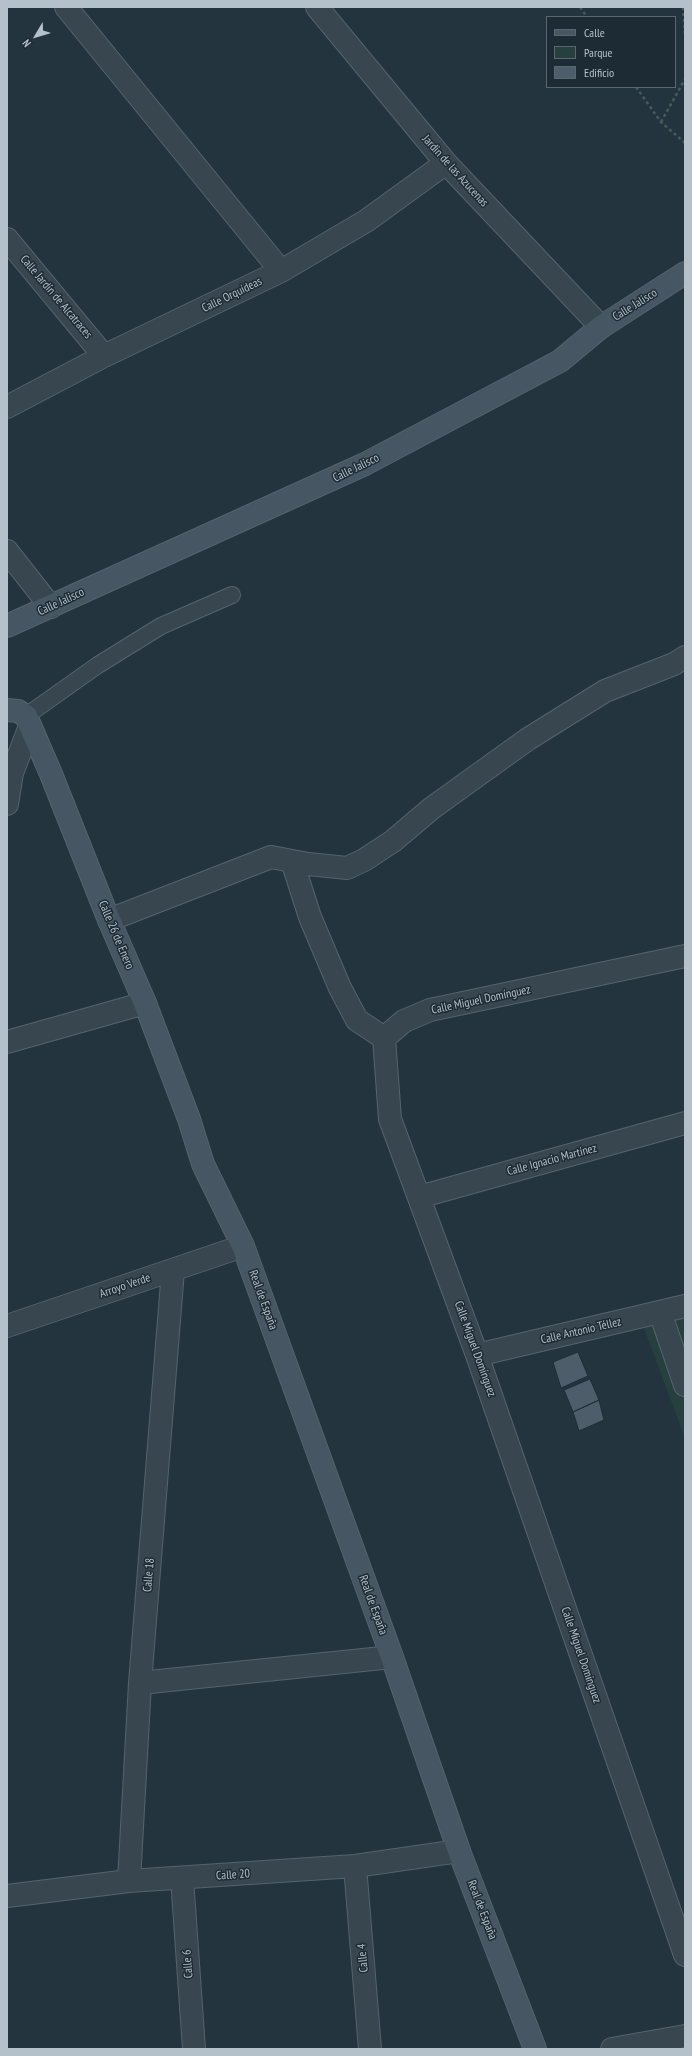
<!DOCTYPE html>
<meta charset="utf-8">
<style>
body{margin:0}
#map{position:relative;width:692px;height:2056px;overflow:hidden;background:#24343f;font-family:"PT Sans Narrow",sans-serif}
canvas{display:block}
.frame{position:absolute;inset:0;border:8px solid #b4c0ca;pointer-events:none}
.legend{position:absolute;left:546px;top:16px;width:130px;height:72px;box-sizing:border-box;background:#1d2b34;border:1px solid #596770;margin:0;padding:5px 7px;list-style:none;font-size:12px;color:#b4c0ca}
.legend li{display:flex;align-items:center;gap:8px;height:20px}
.legend b{width:20px;border:1px solid #596770}
.north{position:absolute;left:16px;top:16px;width:40px;height:40px;-webkit-text-stroke:3px #1d2b34;paint-order:stroke;rotate:232deg;font-size:11px;font-weight:700;line-height:16px;text-align:center;color:#b4c0ca}
.north::after{content:'';display:block;margin:auto;width:14px;height:18px;background:#b4c0ca;clip-path:polygon(50% 0,100% 100%,50% 72%,0 100%)}
</style>
<div id="map">
<canvas width="692" height="2056"></canvas>
<div class="frame"></div>
<ul class="legend">
<li><b style="height:5px;background:#465662"></b>Calle</li>
<li><b style="height:11px;background:#26403e"></b>Parque</li>
<li><b style="height:11px;background:#4d5e6a"></b>Edificio</li>
</ul>
<div class="north">N</div>
</div>
<script>
const context = document.querySelector('canvas').getContext('2d');
context.lineJoin = 'round';
function fillPath(path, color) { context.fillStyle = color; context.fill(path, 'evenodd'); }
const poly = rows => new Path2D(rows.map(r => 'M' + r).join(''));
function stroke(path, color, width, dash) { context.strokeStyle = color; context.lineWidth = width; context.lineCap = dash ? 'butt' : 'round'; context.setLineDash(dash || []); context.stroke(path); }
function drawText(font, color, halo, rows, align = 'center') {
  context.font = font + ' "PT Sans Narrow",sans-serif'; context.lineWidth = 3; context.setLineDash([]); context.textBaseline = 'middle'; context.strokeStyle = halo; context.fillStyle = color; for (const [text, x, y, turn = 0] of rows) {
    context.save(); context.translate(x, y); context.rotate((+turn || 0) * Math.PI / 180); context.textAlign = isNaN(turn) ? turn : align; if (halo) context.strokeText(text, 0, 0); context.fillText(text, 0, 0); context.restore();
  }
}
const green = poly([
 [685,1300,685,1438,638,1312]
]);
const building = poly([
 [578,1352,588,1376,561,1388,553,1362,578,1352],
 [590,1379,599,1400,573,1412,564,1390,590,1379],
 [599,1400,604,1420,579,1431,573,1412,599,1400]
]);
const path = poly([
 [580,7,587,17],
 [683,7,685,34],
 [636,87,661,122,685,143],
 [661,122,685,79]
]);
const lane = poly([
 [26,716,98,665,161,626,232,595]
]);
const street = poly([
 [66,7,281,271],
 [317,7,446,163,601,327],
 [7,239,104,356],
 [7,407,104,356,281,271,366,221,446,163],
 [7,551,51,607],
 [7,804,12,773,30,726],
 [292,861,310,917,340,988,357,1020,384,1038],
 [109,920,271,857,308,864,347,868,364,860,393,841,432,808,528,739,605,691,674,664,685,657],
 [685,956,430,1010,404,1021,384,1038,390,1119,477,1355,685,1955],
 [7,1042,145,1003],
 [419,1197,685,1123],
 [660,1312,685,1385],
 [7,1326,243,1246],
 [477,1355,685,1306],
 [140,1683,392,1657],
 [355,1866,370,2049],
 [182,1878,194,2049],
 [129,1881,140,1683,173,1270],
 [7,1896,129,1881,355,1866,459,1851],
 [612,2049,685,2036]
]);
const secondary = poly([
 [7,626,365,464,560,361,601,327,685,273],
 [7,710,18,711,26,716,51,774,109,920,145,1003,189,1119,203,1164,243,1246,392,1657,459,1851,535,2049]
]);
const streetNames = [
 ["Jardin de las Azucenas",455,171,48],
 ["Calle Orquídeas",232,295,-26],
 ["Calle Jardín de Alcatraces",56,297,50],
 ["Calle Jalisco",635,305,-32],
 ["Calle Jalisco",356,468,-26],
 ["Calle Jalisco",61,602,-25],
 ["Calle 26 de Enero",116,935,67],
 ["Calle Miguel Domínguez",481,1000,-12],
 ["Calle Ignacio Martínez",552,1160,-15],
 ["Arroyo Verde",125,1286,-19],
 ["Real de España",263,1300,70],
 ["Calle Antonio Téllez",581,1331,-13],
 ["Calle Miguel Domínguez",475,1349,70],
 ["Calle 18",149,1575,-85],
 ["Real de España",373,1605,70],
 ["Calle Miguel Domínguez",581,1655,71],
 ["Calle 20",233,1875,-4],
 ["Real de España",482,1910,69],
 ["Calle 4",363,1958,-95],
 ["Calle 6",188,1964,-94]
];
fillPath(green, '#26403e');
fillPath(building, '#4d5e6a');
stroke(building, '#1f2d36', 1);
stroke(lane, '#56636d', 18);
stroke(street, '#56636d', 24);
stroke(secondary, '#56636d', 24);
stroke(path, '#445c5a', 2.5, [3, 3]);
stroke(lane, '#38464f', 16);
stroke(street, '#38464f', 22);
stroke(secondary, '#465662', 22);
drawText('12px', '#b4c0ca', '#1d2b34', streetNames);
</script>
